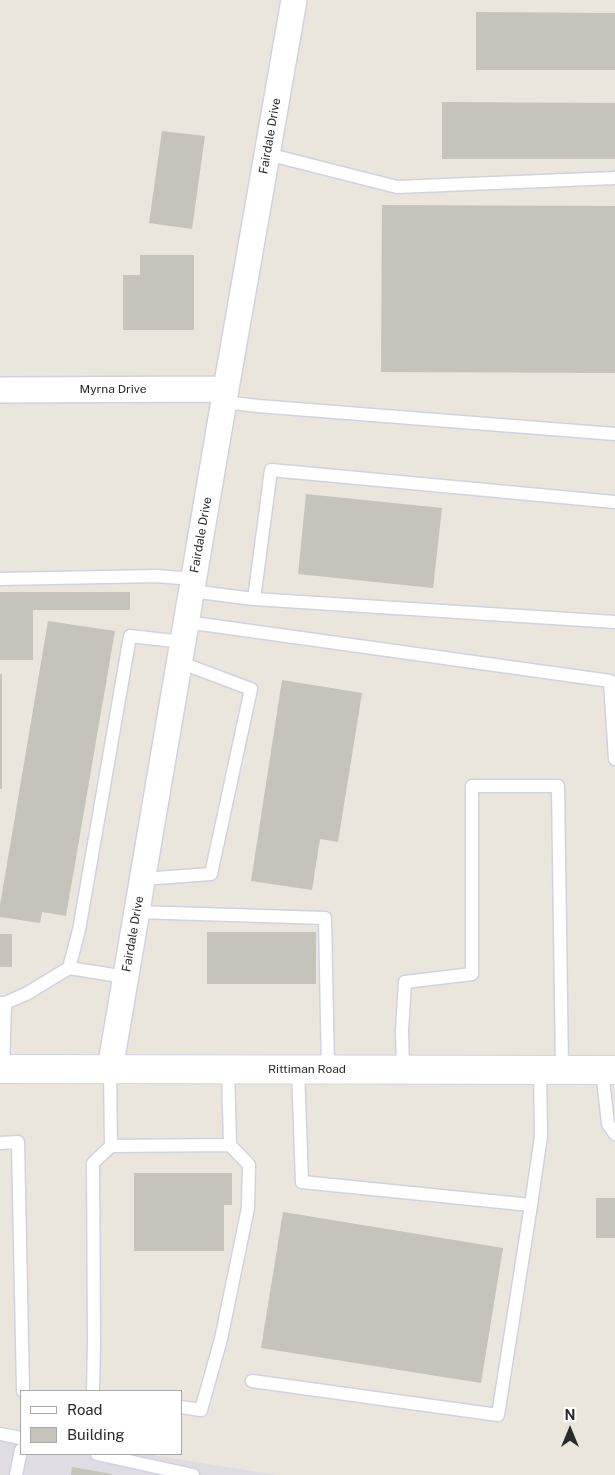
<!DOCTYPE html>
<style>
body{margin:0}
#map{position:relative;width:615px;height:1475px;overflow:hidden;background:#ebe6db;font-family:"Public Sans",sans-serif}
canvas{display:block}
.legend{position:absolute;left:20px;top:1390px;width:162px;height:65px;box-sizing:border-box;background:#fff;border:1px solid #a9a9a9;margin:0;padding:6px 9px;list-style:none;font-size:15px;color:#292929}
.legend li{display:flex;align-items:center;gap:10px;height:25px}
.legend b{width:25px;border:1px solid #a9a9a9}
.north{position:absolute;left:545px;top:1405px;width:50px;height:50px;-webkit-text-stroke:4px #fff;paint-order:stroke;rotate:0deg;font-size:14px;font-weight:700;line-height:20px;text-align:center;color:#292929}
.north::after{content:'';display:block;margin:auto;width:18px;height:22px;background:#292929;clip-path:polygon(50% 0,100% 100%,50% 72%,0 100%)}
</style>
<div id="map">
<canvas width="615" height="1475"></canvas>
<ul class="legend">
<li><b style="height:6px;background:#fff"></b>Road</li>
<li><b style="height:14px;background:#c6c3bb"></b>Building</li>
</ul>
<div class="north">N</div>
</div>
<script>
const context = document.querySelector('canvas').getContext('2d');
context.lineJoin = 'round';
function fillPath(path, color) { context.fillStyle = color; context.fill(path, 'evenodd'); }
const poly = rows => new Path2D(rows.map(r => 'M' + r).join(''));
function stroke(path, color, width, dash) { context.strokeStyle = color; context.lineWidth = width; context.lineCap = dash ? 'butt' : 'round'; context.setLineDash(dash || []); context.stroke(path); }
function drawText(font, color, halo, rows, align = 'center') {
  context.font = font + ' "Public Sans",sans-serif'; context.lineWidth = 4; context.setLineDash([]); context.textBaseline = 'middle'; context.strokeStyle = halo; context.fillStyle = color; for (const [text, x, y, turn = 0] of rows) {
    context.save(); context.translate(x, y); context.rotate((+turn || 0) * Math.PI / 180); context.textAlign = isNaN(turn) ? turn : align; if (halo) context.strokeText(text, 0, 0); context.fillText(text, 0, 0); context.restore();
  }
}
const industrial = poly([
 [0,1430,21,1433,21,1454,146,1454,277,1475,0,1475]
]);
const building = poly([
 [476,12,615,13,615,70,476,70],
 [442,102,615,103,615,159,442,159],
 [162,131,205,136,192,229,149,223],
 [382,205,615,206,615,373,381,372],
 [140,255,194,255,194,330,123,330,123,275,140,275],
 [306,494,442,508,433,588,298,574],
 [0,592,130,592,130,610,33,610,33,660,0,660],
 [48,621,115,631,66,916,42,912,40,923,0,917,0,905],
 [0,674,2,674,2,789,0,789],
 [282,680,362,693,338,842,320,839,312,890,251,881],
 [207,932,316,932,316,984,207,984],
 [0,934,12,934,12,967,0,967],
 [134,1173,232,1173,232,1205,224,1205,224,1251,134,1251],
 [596,1198,615,1198,615,1238,596,1238],
 [283,1212,503,1248,481,1383,261,1348],
 [72,1467,112,1474,112,1475,71,1475]
]);
const lane = poly([
 [267,154,397,187,615,178],
 [224,402,258,406,615,434],
 [0,579,157,576,193,579],
 [191,591,254,599,615,622],
 [254,599,271,470,615,502],
 [186,622,610,681,615,759],
 [142,879,211,874,251,689,179,662],
 [137,912,325,918,328,1069],
 [69,968,79,930,130,636,183,642],
 [0,1003,5,1003,3,1069],
 [5,1003,26,994,69,968,126,977],
 [110,1069,111,1146],
 [403,1069,402,1030,405,982,472,974,472,786,558,786,562,1069],
 [602,1070,608,1124,615,1134],
 [0,1143,18,1142,23,1391],
 [531,1205,541,1136,540,1069],
 [252,1381,498,1415,531,1205,302,1182,298,1069],
 [93,1391,94,1343,93,1163,111,1146,230,1145],
 [181,1407,201,1410,221,1339,248,1208,249,1165,230,1145,228,1070],
 [0,1434,21,1438],
 [97,1454,193,1475],
 [16,1475,21,1450]
]);
const street = poly([
 [0,390,226,389],
 [110,1069,226,389,294,0]
]);
const secondary = poly([
 [0,1069,615,1070]
]);
const streetNames = [
 ["Fairdale Drive",270,136,-80],
 ["Myrna Drive",113,389],
 ["Fairdale Drive",201,535,-80],
 ["Fairdale Drive",133,934,-80],
 ["Rittiman Road",307,1069]
];
fillPath(industrial, '#dfdce3');
fillPath(building, '#c6c3bb');
stroke(lane, '#d1d2e1', 15);
stroke(street, '#d1d2e1', 28);
stroke(secondary, '#d1d2e1', 30);
stroke(lane, '#fff', 12);
stroke(street, '#fff', 25);
stroke(secondary, '#fff', 28);
drawText('12px', '#292929', '#fff', streetNames);
</script>
